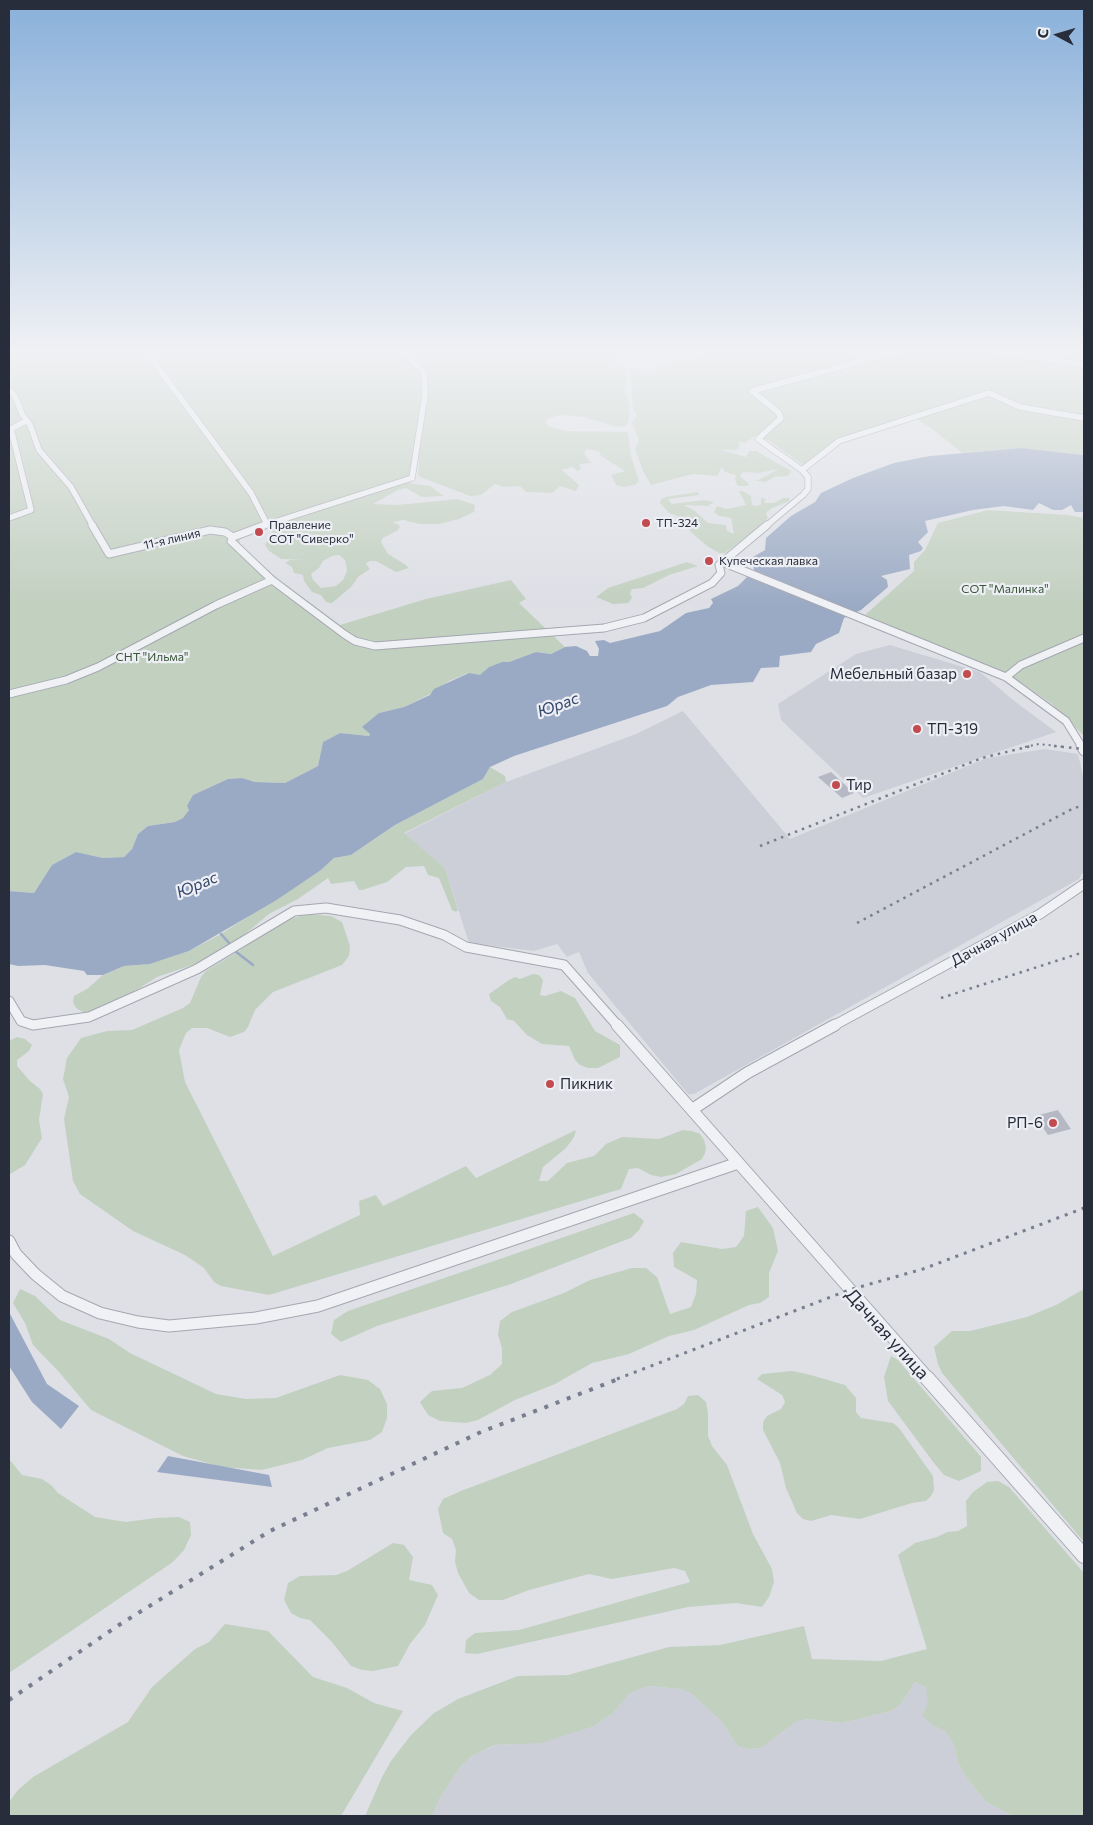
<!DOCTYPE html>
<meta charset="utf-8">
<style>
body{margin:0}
#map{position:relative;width:1093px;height:1825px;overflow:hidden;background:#dee0e6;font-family:Commissioner,sans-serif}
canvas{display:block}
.frame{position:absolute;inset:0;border:10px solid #282d3c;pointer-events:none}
.north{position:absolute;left:1033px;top:10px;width:50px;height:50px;-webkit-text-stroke:4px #edeff4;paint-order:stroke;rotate:276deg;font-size:14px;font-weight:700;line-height:20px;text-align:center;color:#282d3c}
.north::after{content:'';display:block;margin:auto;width:18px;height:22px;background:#282d3c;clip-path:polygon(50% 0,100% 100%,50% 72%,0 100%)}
</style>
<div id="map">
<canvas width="1093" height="1825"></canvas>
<div class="frame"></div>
<div class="north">С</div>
</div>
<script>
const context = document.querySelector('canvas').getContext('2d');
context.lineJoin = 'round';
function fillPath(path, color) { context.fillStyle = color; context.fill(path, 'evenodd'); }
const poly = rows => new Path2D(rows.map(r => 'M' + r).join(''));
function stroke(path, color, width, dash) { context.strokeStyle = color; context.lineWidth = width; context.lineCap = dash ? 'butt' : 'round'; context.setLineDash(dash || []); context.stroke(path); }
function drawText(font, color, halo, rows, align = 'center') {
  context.font = font + ' Commissioner,sans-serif'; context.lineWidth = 4.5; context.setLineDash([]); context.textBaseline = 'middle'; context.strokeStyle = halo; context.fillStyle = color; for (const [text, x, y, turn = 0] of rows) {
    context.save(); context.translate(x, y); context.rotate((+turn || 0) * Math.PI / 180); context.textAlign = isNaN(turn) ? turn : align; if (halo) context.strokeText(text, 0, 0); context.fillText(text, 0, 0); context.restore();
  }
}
const built = poly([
 [890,645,980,672,1013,700,1056,732,863,798,781,720,778,704,856,654],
 [683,711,790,839,987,758,1045,749,1078,754,1084,780,1084,870,1079,879,694,1094,688,1094,588,973,579,952,567,957,557,944,534,951,469,943,445,868,404,834,506,782,636,734],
 [915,1682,926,1687,934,1726,945,1731,954,1745,958,1762,966,1777,986,1802,1013,1816,432,1816,440,1798,455,1775,463,1764,472,1756,496,1745,519,1744,594,1726,613,1713,629,1694,648,1686,681,1689,692,1694,722,1722,738,1747,749,1749,761,1748,797,1721,808,1719,842,1723,891,1711,901,1704]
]);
const green = poly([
 [9,350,622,350,623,358,610,362,608,366,611,368,621,365,624,369,627,384,624,392,628,398,630,413,628,422,625,426,616,427,584,417,561,415,549,418,546,423,550,427,568,431,628,432,631,456,639,481,635,485,624,487,616,485,611,475,625,471,601,456,599,451,587,449,584,452,586,457,592,463,580,464,581,469,577,471,573,467,562,470,579,485,576,491,560,486,552,493,526,492,520,486,504,487,495,484,481,495,470,496,418,476,419,455,412,481,409,483,430,486,444,496,422,497,406,488,398,490,373,504,397,505,458,499,475,505,474,512,459,519,439,524,420,524,403,520,393,522,400,526,398,530,383,538,381,542,388,554,406,565,409,568,396,572,376,561,369,561,366,564,370,569,358,577,351,587,332,603,326,602,321,595,312,592,304,581,303,575,294,573,292,567,285,563,290,560,304,560,281,559,269,551,265,545,276,525,251,532,240,539,239,545,277,578,340,625,426,599,511,580,526,599,519,603,565,647,551,654,536,652,509,662,502,662,489,667,480,676,468,673,449,681,430,694,404,707,379,713,369,736,340,733,323,742,318,766,285,783,255,782,242,778,228,779,193,795,189,810,184,818,175,822,148,826,138,834,132,849,124,857,103,858,76,852,52,865,34,893,9,891],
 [339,555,345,560,346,564,347,571,343,580,336,586,321,588,313,580,311,574,319,568,323,561,332,556],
 [702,350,1084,350,1084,455,1021,448,962,453,931,428,913,417,837,440,803,465,768,440,755,436,745,443,738,442,740,446,736,450,721,450,746,457,749,451,756,451,791,471,788,476,775,477,765,482,756,481,779,469,758,473,743,472,740,476,749,484,748,486,738,486,735,480,736,475,725,472,722,467,717,476,693,474,651,485,643,471,635,449,639,441,632,423,637,415,633,410,630,366,643,373,662,372,662,370,649,368,684,359,705,357],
 [739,491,743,491,751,496,752,505,755,506,761,505,761,498,766,499,764,502,766,503,774,503,783,498,789,498,790,501,772,508,766,513,768,518,765,522,725,553,719,553,707,546,691,532,683,521,689,521,697,526,699,524,669,513,660,503,661,499,665,497,698,492,699,495,668,499,672,504,704,500,714,502,708,506,684,505,695,511,708,523,726,525,727,531,734,534,731,518,719,516,714,512,717,506,726,509,746,505],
 [988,510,1068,515,1084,518,1084,736,1052,704,1016,679,865,615,914,571,914,562,925,550,938,523],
 [687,562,698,566,669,575,643,588,632,589,630,593,632,598,628,603,613,604,596,597,608,588],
 [490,767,505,776,506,782,404,833,445,868,458,910,456,912,452,910,439,878,428,875,424,866,406,867,387,882,362,890,359,890,354,881,331,884,328,878,298,899,269,914,238,940,201,962,157,977,127,996,86,1014,76,1008,73,1002,74,996,87,989,103,975,124,966,150,964,189,951,221,934,321,870,334,858,351,855,395,825,483,779],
 [309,914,331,916,342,922,350,946,349,956,342,965,273,992,255,1010,248,1027,244,1032,230,1037,207,1028,192,1028,186,1033,179,1050,185,1082,273,1256,360,1215,359,1201,376,1195,383,1206,466,1166,476,1178,576,1130,574,1137,566,1148,543,1167,539,1181,548,1181,567,1163,594,1156,606,1144,622,1137,659,1139,683,1130,692,1131,700,1134,704,1140,706,1147,705,1153,702,1159,676,1174,661,1177,651,1175,638,1168,629,1169,621,1189,269,1295,221,1286,214,1282,204,1268,185,1255,133,1231,80,1194,73,1181,64,1119,69,1097,63,1079,67,1058,81,1038,107,1031,132,1030,183,1008,190,1003,201,977,206,971,242,949,259,935,278,922],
 [533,974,539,975,543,980,540,995,545,996,561,991,575,998,595,1031,620,1045,620,1057,598,1068,588,1068,580,1065,575,1060,569,1046,542,1044,527,1035,514,1021,507,1019,500,1007,491,1001,489,994,509,980,515,977,520,979],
 [17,1037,25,1039,32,1045,29,1051,17,1060,17,1066,30,1081,40,1089,43,1094,39,1120,42,1138,25,1165,10,1174,9,1041],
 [758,1207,773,1228,778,1251,769,1273,769,1297,760,1303,749,1305,694,1330,669,1336,629,1354,592,1363,555,1384,515,1400,478,1420,466,1423,440,1421,428,1415,420,1402,432,1391,462,1388,490,1375,502,1364,502,1348,498,1335,500,1321,512,1312,564,1293,590,1280,632,1268,646,1268,657,1277,670,1314,691,1307,696,1294,697,1280,674,1267,673,1253,681,1242,722,1249,736,1247,744,1236,746,1211],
 [634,1213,644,1221,639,1230,631,1238,620,1242,511,1284,377,1326,341,1342,331,1334,334,1320,348,1311],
 [20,1289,35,1296,60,1320,109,1339,130,1353,216,1394,246,1399,276,1398,340,1375,368,1380,380,1389,387,1404,387,1418,382,1432,370,1440,328,1448,302,1460,262,1470,222,1467,183,1456,91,1410,59,1372,33,1345,25,1323,13,1303],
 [1084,1289,1084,1542,942,1373,938,1364,934,1347,952,1331,970,1331,1027,1317,1056,1305],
 [891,1356,898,1360,976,1451,981,1457,981,1471,959,1481,944,1475,934,1463,888,1401,884,1377],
 [792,1371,807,1374,845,1385,856,1398,856,1412,861,1418,893,1423,899,1428,933,1476,934,1490,931,1496,926,1501,912,1503,860,1519,831,1515,811,1521,803,1519,797,1513,786,1488,780,1463,763,1430,763,1422,767,1416,781,1409,785,1402,782,1395,757,1379,762,1374],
 [698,1395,706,1402,708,1413,708,1436,712,1446,727,1465,753,1534,772,1569,774,1582,769,1597,762,1607,736,1603,688,1607,477,1654,465,1653,466,1640,475,1633,519,1630,690,1582,685,1571,674,1568,612,1579,589,1574,529,1590,503,1600,479,1600,469,1593,458,1573,455,1562,456,1550,452,1539,443,1533,438,1509,443,1499,461,1491,677,1409,684,1404,688,1396],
 [9,1459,22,1475,42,1479,51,1485,58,1493,95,1517,126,1522,156,1518,179,1517,190,1522,191,1535,184,1550,173,1562,9,1673],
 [998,1481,1009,1487,1084,1573,1084,1816,1013,1816,986,1802,966,1777,958,1762,954,1745,945,1731,934,1726,923,1716,928,1702,926,1687,915,1682,901,1704,891,1711,842,1723,808,1719,797,1721,761,1748,749,1749,738,1747,722,1722,692,1694,681,1689,648,1686,629,1694,613,1713,594,1726,541,1743,495,1745,472,1756,463,1764,455,1775,440,1798,432,1816,365,1816,382,1777,391,1761,411,1735,434,1713,458,1699,518,1676,568,1675,669,1647,720,1645,804,1626,812,1659,881,1661,927,1649,898,1555,915,1543,937,1537,947,1532,958,1531,967,1526,966,1501,973,1492,987,1482],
 [393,1543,404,1545,413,1557,409,1580,432,1585,438,1595,425,1625,410,1644,398,1666,373,1671,362,1670,351,1666,331,1641,310,1620,300,1618,291,1613,284,1600,288,1583,300,1576,336,1575,347,1571],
 [225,1624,268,1631,313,1677,347,1688,374,1703,403,1711,341,1816,9,1816,9,1802,18,1790,33,1777,128,1722,152,1687,195,1649,209,1642]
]);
const water = poly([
 [1021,448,1084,455,1084,512,1075,512,1071,505,1062,510,1053,510,1039,503,1033,510,1004,506,973,510,925,521,928,532,918,542,923,548,921,551,909,555,910,569,881,576,887,580,888,587,861,610,844,618,839,633,816,644,811,652,780,656,779,667,761,668,753,682,711,685,678,697,667,706,514,756,490,767,483,779,395,825,351,855,334,858,321,870,275,901,189,951,150,964,124,966,103,975,87,975,84,971,45,965,18,966,9,964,9,891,34,893,52,865,76,852,103,858,124,857,132,849,138,834,148,826,175,822,183,818,189,810,187,806,193,795,228,779,242,778,255,782,285,783,318,766,323,742,340,733,369,736,370,734,362,727,379,713,404,707,430,695,434,689,469,673,480,675,489,667,502,662,509,662,536,652,551,654,565,647,576,646,587,651,590,656,598,656,599,649,595,641,604,640,610,643,660,631,686,613,709,608,713,603,711,599,738,586,754,570,753,557,765,550,766,538,791,516,815,502,821,493,853,478,894,463,930,456],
 [9,1312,47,1384,79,1406,61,1429,32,1402,9,1366],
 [168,1456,269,1475,272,1487,157,1472]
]);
const stream = poly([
 [221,934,229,943],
 [235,951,253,965]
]);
const building = poly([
 [831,772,854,793,842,798,818,777],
 [1058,1110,1071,1129,1048,1135,1035,1116]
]);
const streetFar4 = poly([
 [145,350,251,493,267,524],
 [987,350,1084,365],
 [9,390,15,396,22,414,30,425,39,450,71,487,93,526],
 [802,470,839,441,989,393,1020,407,1084,418],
 [9,518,31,510,11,429,26,421],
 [262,526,412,478,425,395,424,372,398,350],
 [766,526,803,495,808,489,808,477,802,470,758,439,781,418,778,412,752,391,902,350]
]);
const streetFar3 = poly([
 [92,525,109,554,210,530,225,532,233,537],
 [265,525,233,537,231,541,272,580],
 [722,562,1006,677,1066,721,1082,747],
 [1006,677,1021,665,1084,638],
 [9,694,66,680,98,667,216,605,272,580,344,634,355,641,375,646,604,628,644,618,712,583,721,573,719,565,767,525]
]);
const streetFar2 = poly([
 [1081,746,1084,751],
 [9,1001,21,1021,33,1025,89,1017,197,969,294,911,326,908,400,920,444,935,466,947,564,965,618,1026],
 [833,1026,1040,914,1084,884]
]);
const streetFar1 = poly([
 [617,1025,929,1379],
 [693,1109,747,1073,835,1025],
 [9,1241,16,1254,35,1274,62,1296,100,1313,138,1322,169,1326,256,1318,318,1306,738,1163]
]);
const street = poly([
 [927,1378,1084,1556]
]);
const railFar3 = poly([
 [1025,747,1039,744,1065,747]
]);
const railFar2 = poly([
 [1054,746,1084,749],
 [760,846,982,758,1031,746],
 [857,923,1072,809,1084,805],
 [941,998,1084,952]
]);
const railFar1 = poly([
 [617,1379,849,1290,923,1269,1084,1208]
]);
const rail = poly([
 [9,1700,119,1625,270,1531,481,1432,621,1378]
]);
const markers = [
 [646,523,5,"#c34b4f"],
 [259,532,5,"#c34b4f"],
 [709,561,5,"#c34b4f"],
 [967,674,5,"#c34b4f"],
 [917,729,5,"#c34b4f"],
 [836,785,5,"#c34b4f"],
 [550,1084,5,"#c34b4f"],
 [1053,1123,5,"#c34b4f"]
];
const farPoinames = [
 ["ТП-324",656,523],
 ["Правление",269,525],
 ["СОТ \"Сиверко\"",269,539],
 ["Купеческая лавка",719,561]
];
const farStreetnames = [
 ["11-я линия",172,539,-13]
];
const farParknames = [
 ["СОТ \"Малинка\"",1005,589],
 ["СНТ \"Ильма\"",152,657]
];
const poiNames = [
 ["Мебельный базар",957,674,"right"],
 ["ТП-319",927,729],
 ["Тир",846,785],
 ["Пикник",560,1084],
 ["РП-6",1043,1123,"right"]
];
const streetNames = [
 ["Дачная улица",994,939,-29]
];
const waterNames = [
 ["Юрас",558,705,-20],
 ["Юрас",197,885,-23]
];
const nearStreetnames = [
 ["Дачная улица",887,1334,48]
];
fillPath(built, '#cccfd8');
fillPath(green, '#c2d0c0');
fillPath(water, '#9baac4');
stroke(stream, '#9baac4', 2.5);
fillPath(building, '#b6b9c3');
stroke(streetFar4, '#a4a7b0', 7);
stroke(streetFar3, '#a4a7b0', 9);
stroke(streetFar2, '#a4a7b0', 11);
stroke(streetFar1, '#a4a7b0', 13);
stroke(street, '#a4a7b0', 16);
stroke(streetFar4, '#f0f1f5', 5.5);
stroke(streetFar3, '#f0f1f5', 7);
stroke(streetFar2, '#f0f1f5', 9);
stroke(streetFar1, '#f0f1f5', 11);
stroke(street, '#f0f1f5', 14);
stroke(railFar3, '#797e8f', 2, [2, 4]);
stroke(railFar2, '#797e8f', 2.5, [2.5, 5]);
stroke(railFar1, '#797e8f', 3, [3, 6]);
stroke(rail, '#797e8f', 4, [4, 8]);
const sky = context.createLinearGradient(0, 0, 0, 606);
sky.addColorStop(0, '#89b0da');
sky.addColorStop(0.58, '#f0f1f4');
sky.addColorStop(1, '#f0f1f400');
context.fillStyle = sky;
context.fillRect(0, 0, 1093, 606);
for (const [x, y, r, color] of markers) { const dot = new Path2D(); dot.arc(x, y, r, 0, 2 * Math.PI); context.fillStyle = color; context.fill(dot); stroke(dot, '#edeff4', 2); }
drawText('12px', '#282d3c', '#edeff4', farPoinames, 'left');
drawText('12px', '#282d3c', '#edeff4', farStreetnames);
drawText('12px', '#395737', '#edeff4', farParknames);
drawText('15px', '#282d3c', '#edeff4', poiNames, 'left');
drawText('15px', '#282d3c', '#edeff4', streetNames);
drawText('italic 16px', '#36486d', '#edeff4', waterNames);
drawText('18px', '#282d3c', '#edeff4', nearStreetnames);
</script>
